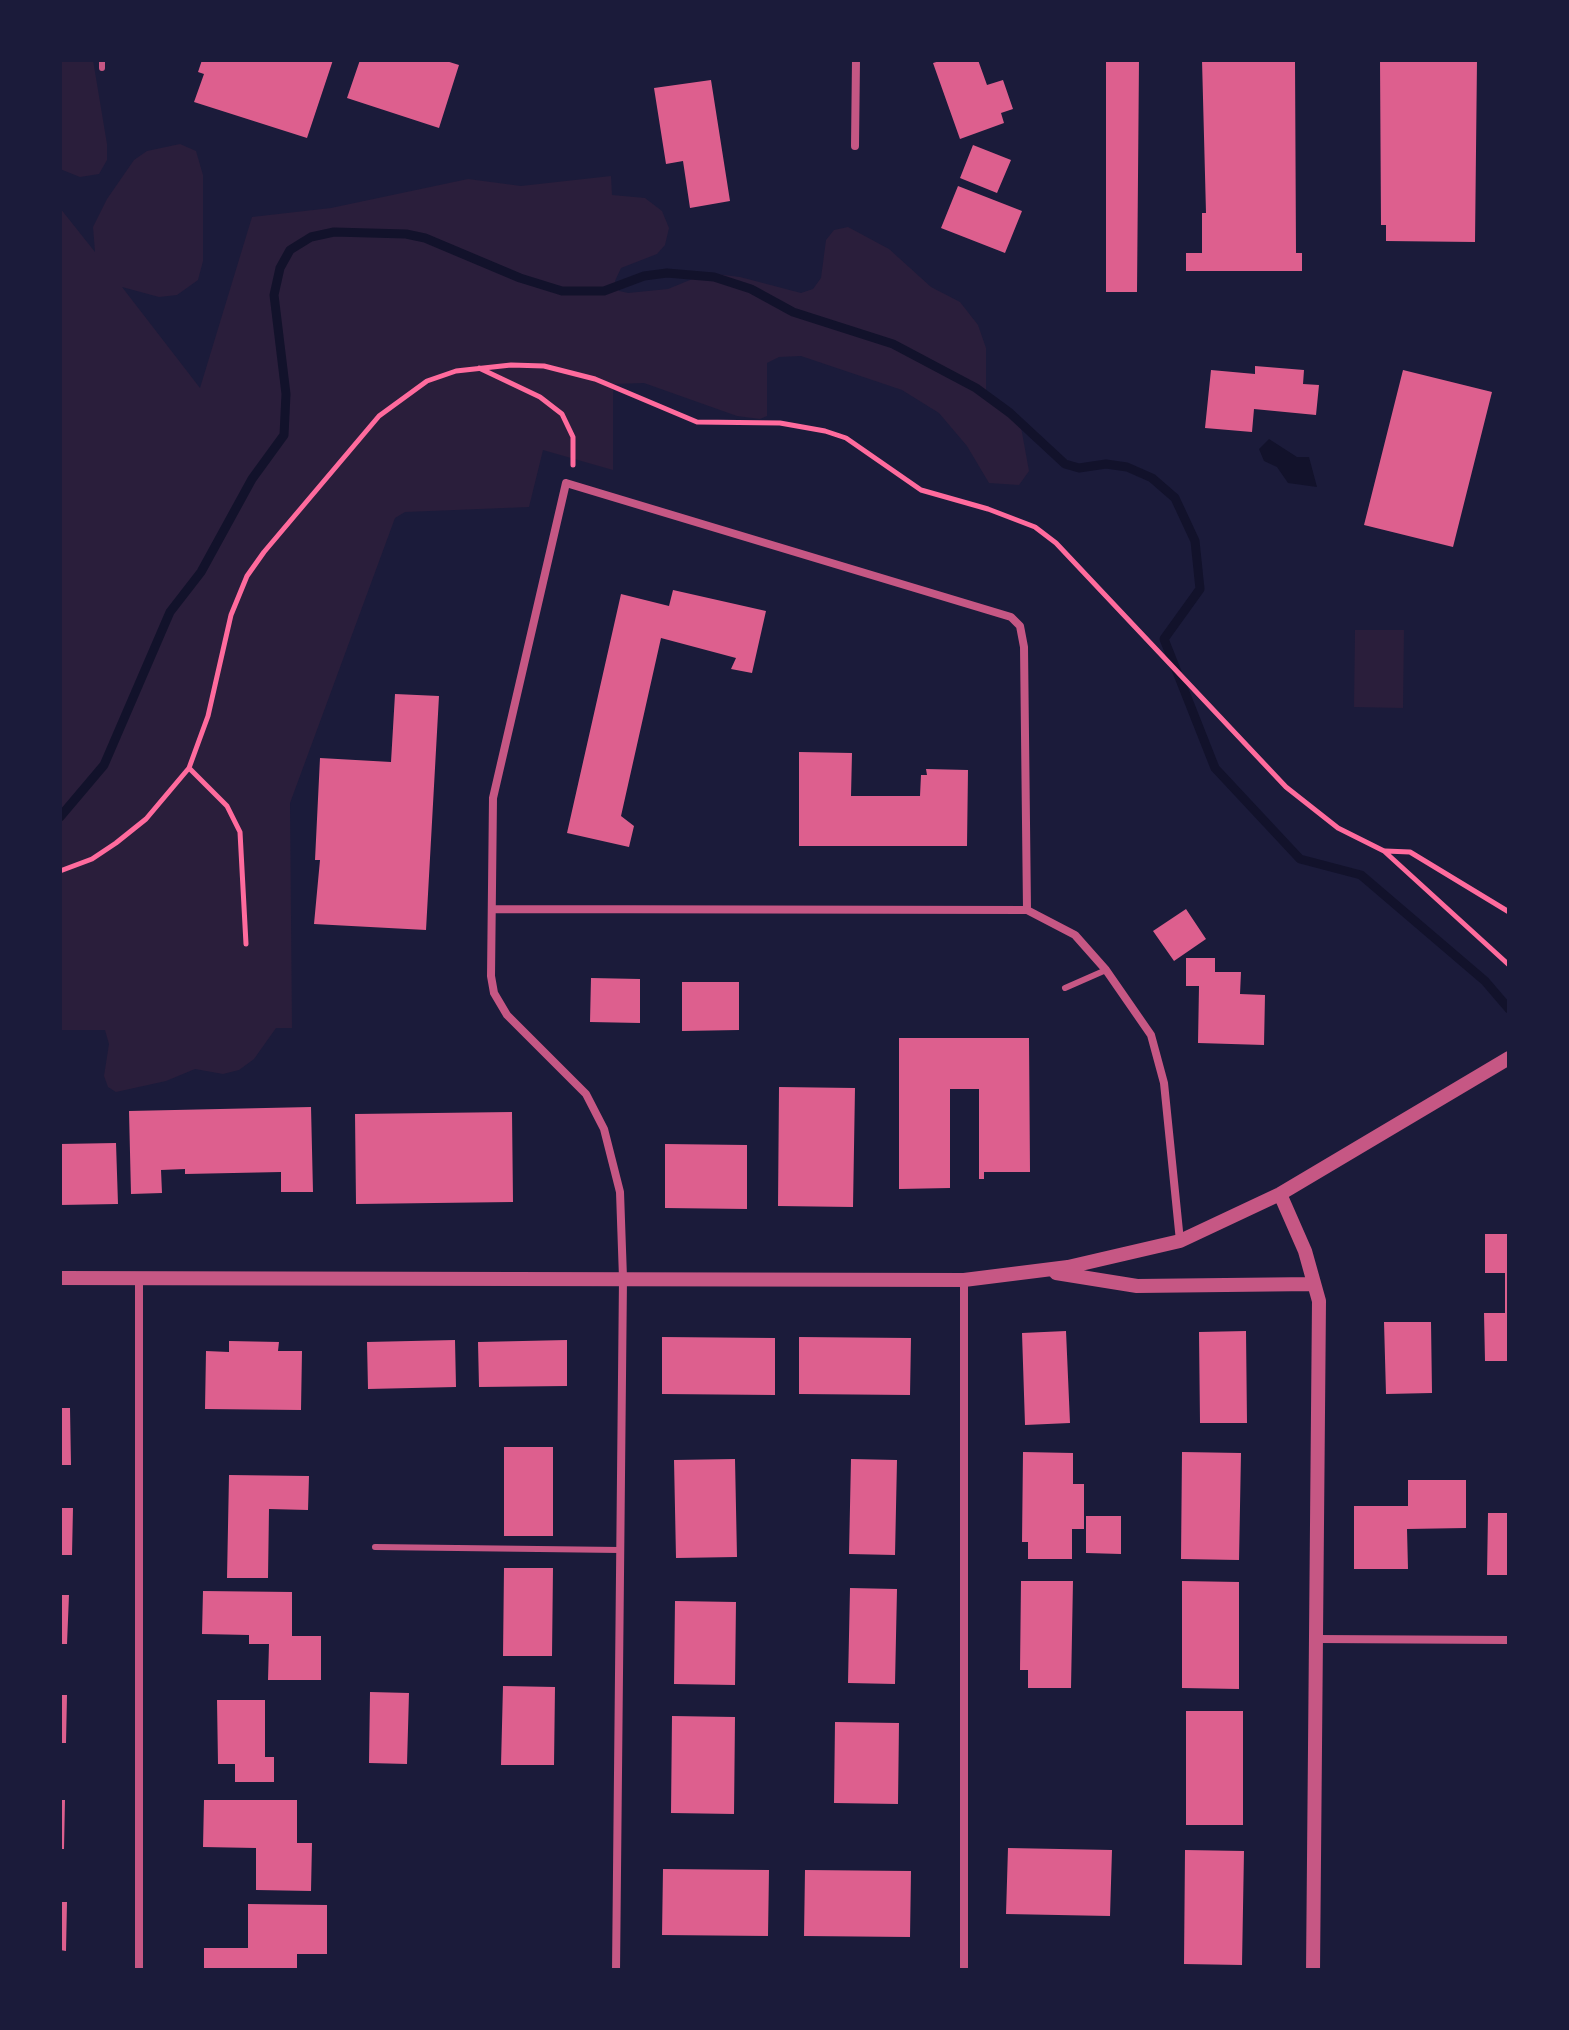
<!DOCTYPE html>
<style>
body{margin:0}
#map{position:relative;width:1569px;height:2030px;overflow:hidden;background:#1b1b3a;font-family:Helvetica,sans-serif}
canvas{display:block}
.frame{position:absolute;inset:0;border:62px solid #1b1b3a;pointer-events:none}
</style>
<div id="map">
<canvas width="1569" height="2030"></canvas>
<div class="frame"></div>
</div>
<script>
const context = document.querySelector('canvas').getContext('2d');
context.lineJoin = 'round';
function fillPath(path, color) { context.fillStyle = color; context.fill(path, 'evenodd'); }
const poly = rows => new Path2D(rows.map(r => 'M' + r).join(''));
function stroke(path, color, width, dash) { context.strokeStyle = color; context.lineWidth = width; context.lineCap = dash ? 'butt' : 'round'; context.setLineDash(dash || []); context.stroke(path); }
const green = poly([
 [60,60,93,60,107,144,107,160,99,174,80,177,60,169],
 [180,144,196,151,203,175,203,261,198,280,177,295,159,297,122,287,200,388,252,217,331,208,468,179,521,186,611,176,612,195,645,198,662,211,669,228,665,245,657,254,621,268,615,281,619,291,628,293,668,289,707,273,740,277,801,293,813,289,821,278,826,240,834,230,848,227,889,249,931,287,960,302,978,325,986,348,986,396,1021,427,1029,471,1019,485,989,483,967,446,939,413,902,390,801,356,779,357,767,363,767,416,760,419,737,416,644,383,613,384,613,470,543,450,529,507,405,512,395,518,290,803,292,1028,276,1028,254,1059,239,1070,223,1074,195,1069,166,1081,116,1092,108,1087,104,1076,109,1044,105,1030,60,1030,60,208,95,252,93,227,107,199,134,160,147,151],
 [1355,630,1404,630,1403,708,1354,707]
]);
const water = poly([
 [1269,439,1297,457,1309,457,1317,487,1288,483,1277,467,1264,461,1259,449]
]);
const stream = poly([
 [60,817,104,765,170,612,201,572,252,479,284,435,286,394,274,295,280,268,290,250,311,237,334,232,406,234,425,238,520,278,562,291,604,291,644,276,667,273,714,277,751,289,793,312,893,344,976,388,1010,413,1065,464,1079,468,1106,464,1127,467,1152,478,1175,498,1195,541,1200,589,1164,639,1215,768,1300,859,1361,875,1485,981,1509,1009]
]);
const building = poly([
 [202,60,333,60,307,138,194,102,204,74,198,72],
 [360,60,443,60,459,65,439,128,347,98],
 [943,60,978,60,987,85,1003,80,1013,109,1001,113,1004,123,960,139,933,63],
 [1106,60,1139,60,1137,292,1106,292],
 [1202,60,1295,60,1296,253,1302,253,1302,271,1186,271,1186,253,1202,253,1202,213,1206,213],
 [1380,60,1477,60,1475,242,1386,241,1386,225,1381,225],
 [711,80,730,201,690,208,683,161,666,164,654,88],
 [973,145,1011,160,997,193,960,178],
 [958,186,1022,211,1005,253,941,228],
 [1255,366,1304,370,1303,384,1319,385,1316,415,1254,409,1252,432,1205,428,1211,370,1255,374],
 [1403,370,1492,392,1453,547,1364,525],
 [673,590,766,611,752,673,731,669,736,658,661,638,621,816,634,826,629,847,567,833,621,594,669,606],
 [395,694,439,696,426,930,314,924,320,860,315,860,320,758,391,762],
 [799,752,852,753,851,796,920,796,921,775,927,775,926,769,968,770,967,846,799,846],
 [1186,909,1206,939,1174,961,1153,931],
 [1186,958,1215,958,1215,972,1241,972,1240,994,1265,995,1264,1045,1198,1043,1199,986,1186,986],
 [591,978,640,979,640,1023,590,1022],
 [682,982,739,982,739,1030,682,1031],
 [899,1038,1029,1038,1030,1172,984,1172,984,1179,979,1179,979,1089,950,1089,950,1188,899,1189],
 [779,1087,855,1088,853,1207,778,1206],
 [311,1107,313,1192,281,1192,281,1172,185,1174,185,1169,161,1170,162,1193,131,1194,129,1111],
 [512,1112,513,1202,356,1204,355,1114],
 [116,1143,118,1204,60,1205,60,1144],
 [665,1144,747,1145,747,1209,665,1208],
 [1485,1234,1509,1234,1509,1361,1485,1361,1484,1313,1505,1313,1505,1273,1485,1273],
 [1384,1322,1431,1322,1432,1393,1386,1394],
 [1066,1331,1070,1423,1025,1425,1022,1333],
 [1246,1331,1247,1423,1200,1423,1199,1332],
 [662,1337,775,1338,775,1395,662,1394],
 [799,1337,911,1338,910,1395,799,1394],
 [455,1340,456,1387,368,1389,367,1342],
 [567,1340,567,1386,479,1387,478,1342],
 [229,1341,279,1342,278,1351,302,1351,301,1410,205,1409,206,1351,229,1352],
 [60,1408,70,1408,71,1465,60,1465],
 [504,1447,553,1447,553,1536,504,1536],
 [1023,1452,1073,1453,1073,1484,1084,1484,1084,1529,1072,1529,1072,1559,1028,1559,1028,1542,1022,1542],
 [1182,1452,1241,1453,1239,1560,1181,1559],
 [735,1459,737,1557,676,1558,674,1460],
 [851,1459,897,1460,895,1555,849,1554],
 [229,1475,309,1476,308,1510,269,1509,268,1578,227,1578],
 [1408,1480,1466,1480,1466,1528,1407,1529,1408,1569,1354,1569,1354,1506,1408,1506],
 [60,1508,73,1508,72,1555,60,1555],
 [1488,1513,1509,1513,1509,1575,1487,1575],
 [1086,1516,1121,1516,1121,1554,1086,1553],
 [504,1568,553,1568,552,1656,503,1656],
 [1021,1581,1073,1581,1071,1688,1028,1688,1028,1670,1020,1670],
 [1182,1581,1239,1582,1239,1689,1182,1688],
 [850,1588,897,1589,895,1684,848,1683],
 [203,1591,292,1592,292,1636,321,1636,321,1680,268,1680,269,1644,249,1644,249,1635,202,1634],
 [60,1595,69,1595,67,1644,60,1644],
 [675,1601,736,1602,735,1685,674,1684],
 [503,1686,555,1687,554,1765,501,1765],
 [370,1692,409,1693,407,1764,369,1763],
 [60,1695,67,1695,66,1743,60,1743],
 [217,1700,265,1700,265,1757,274,1757,274,1782,235,1782,235,1764,218,1764],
 [1186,1711,1243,1711,1243,1825,1186,1825],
 [672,1716,735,1717,734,1814,671,1813],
 [835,1722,899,1723,898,1804,834,1803],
 [60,1800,65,1800,64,1849,60,1849],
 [204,1800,297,1800,297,1843,312,1843,311,1891,256,1890,256,1848,203,1847],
 [1008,1848,1112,1850,1110,1916,1006,1914],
 [1185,1850,1244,1851,1242,1965,1184,1964],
 [663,1869,769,1870,768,1936,662,1935],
 [805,1870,911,1871,910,1937,804,1936],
 [60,1902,67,1902,66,1951,60,1950],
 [248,1904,327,1905,327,1954,297,1954,297,1970,204,1970,204,1948,248,1948]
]);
const path = poly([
 [479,368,540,397,562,414,573,437,573,465],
 [189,768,227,806,240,832,246,944],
 [1385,851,1410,852,1509,912],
 [60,871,92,859,116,843,146,819,189,768,208,716,231,615,247,576,264,552,379,416,427,381,456,371,511,365,544,366,595,379,697,422,780,423,825,431,846,438,921,490,988,509,1035,527,1056,543,1286,787,1338,828,1384,851,1509,965]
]);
const service = poly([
 [102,60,102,68],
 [1065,988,1106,970],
 [375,1547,620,1550]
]);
const minor = poly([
 [855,146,856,60],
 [492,909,1027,910,1075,935,1106,970,1151,1035,1164,1083,1180,1241],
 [139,1279,139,1970],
 [964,1280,964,1970],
 [1317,1639,1509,1640],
 [616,1970,623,1278,620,1192,604,1129,586,1094,507,1015,494,993,491,976,493,798,566,483,1011,617,1020,626,1024,647,1027,910]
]);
const tertiary = poly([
 [1280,1194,1305,1251,1319,1301,1313,1970],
 [1056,1273,1137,1286,1314,1284],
 [60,1278,964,1280,1068,1267,1180,1241,1280,1194,1509,1058]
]);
fillPath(green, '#2a1e3b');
fillPath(water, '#12122b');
stroke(stream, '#12122b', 9);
fillPath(building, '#dd5f8e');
stroke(path, '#ff6b9d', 5);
stroke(service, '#c65784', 6);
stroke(minor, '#c65784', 8);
stroke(tertiary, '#c65784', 14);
</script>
